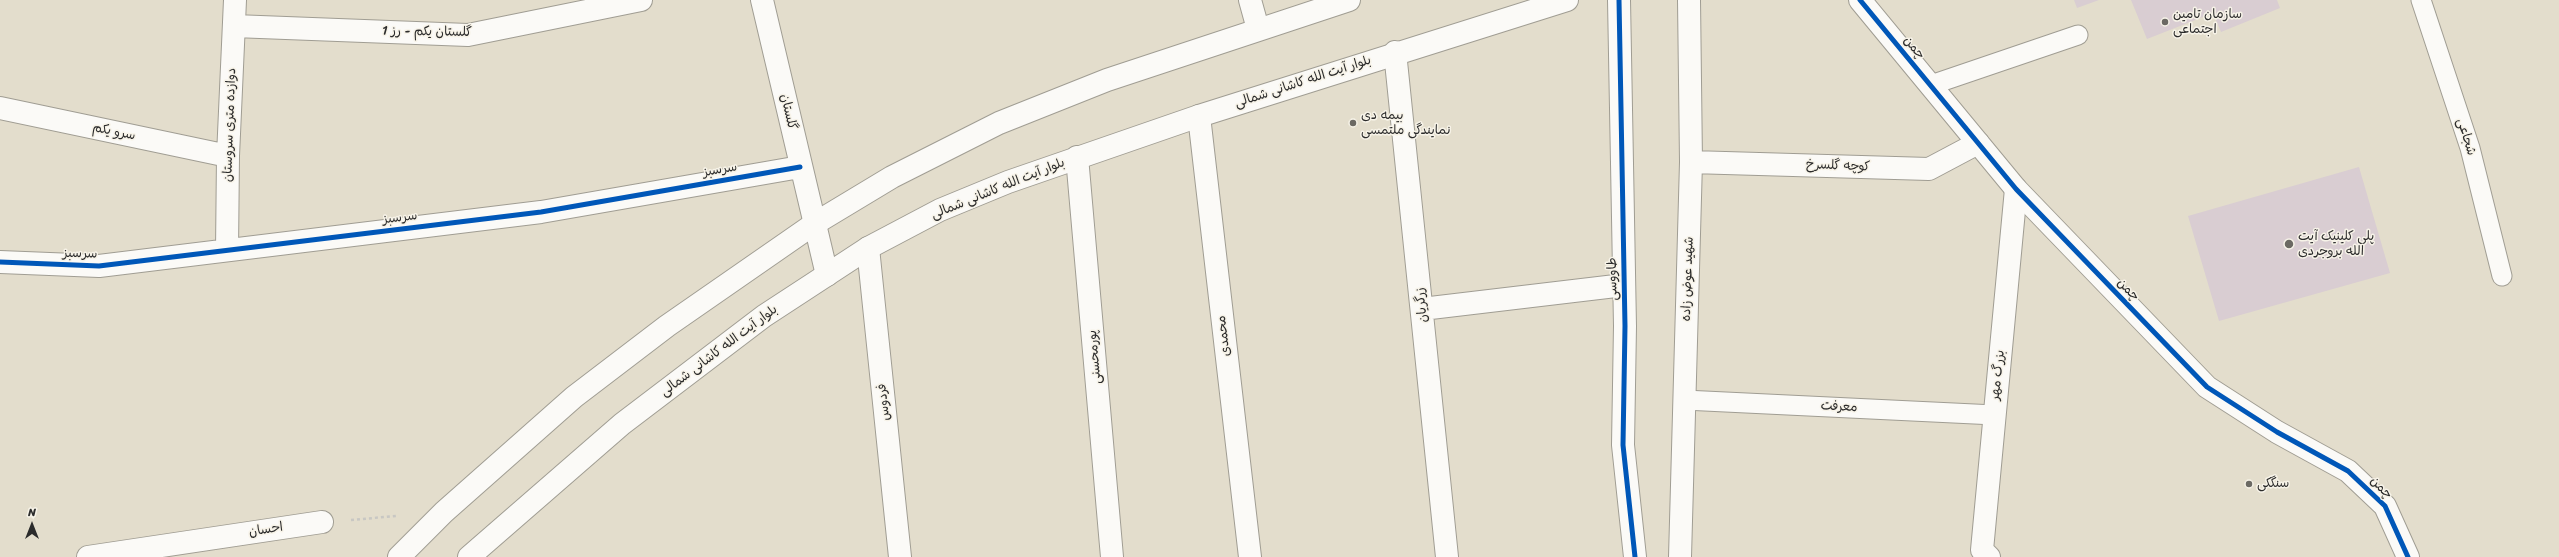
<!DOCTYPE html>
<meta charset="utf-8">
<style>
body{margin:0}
#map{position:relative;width:2559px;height:557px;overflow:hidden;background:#e3ddcc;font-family:Sriracha,sans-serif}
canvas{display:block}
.north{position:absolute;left:12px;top:505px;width:40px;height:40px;-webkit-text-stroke:3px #f7f3e8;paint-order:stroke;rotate:0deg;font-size:11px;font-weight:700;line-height:16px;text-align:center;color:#2b2b2b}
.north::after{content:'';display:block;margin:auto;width:14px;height:18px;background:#2b2b2b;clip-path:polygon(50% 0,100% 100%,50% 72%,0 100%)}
</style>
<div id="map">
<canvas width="2559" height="557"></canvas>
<div class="north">N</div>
</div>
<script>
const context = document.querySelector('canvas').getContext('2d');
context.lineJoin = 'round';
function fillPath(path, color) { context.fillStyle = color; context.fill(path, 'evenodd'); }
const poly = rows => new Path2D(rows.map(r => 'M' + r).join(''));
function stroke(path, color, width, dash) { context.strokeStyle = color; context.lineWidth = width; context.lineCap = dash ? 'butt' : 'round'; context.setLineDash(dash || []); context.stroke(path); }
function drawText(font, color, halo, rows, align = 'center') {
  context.font = font + ' Sriracha,"Playpen Sans Arabic",sans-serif'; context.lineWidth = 3; context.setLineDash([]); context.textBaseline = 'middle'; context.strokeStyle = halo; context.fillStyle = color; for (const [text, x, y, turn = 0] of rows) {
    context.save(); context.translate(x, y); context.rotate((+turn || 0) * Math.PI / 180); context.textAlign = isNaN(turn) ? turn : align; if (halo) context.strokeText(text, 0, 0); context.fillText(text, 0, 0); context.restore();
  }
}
const building = poly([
 [2074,0,2099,0,2077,8],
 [2131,0,2277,0,2280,8,2221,32,2213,13,2147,39],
 [2359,167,2390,273,2219,321,2188,216]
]);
const path = poly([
 [351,520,396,516]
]);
const service = poly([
 [2421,0,2470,148,2502,276],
 [1931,85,2078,35],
 [1684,400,1995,415]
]);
const minor = poly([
 [762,0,827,275],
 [1250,0,1258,29],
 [1619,0,1625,326,1623,445,1635,557],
 [234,26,468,35,641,0],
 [1395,52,1447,557],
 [0,108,228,156],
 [1199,116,1250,557],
 [1077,157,1112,557],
 [1691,162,1929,169,1978,143],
 [868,248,900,557],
 [227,250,228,156,235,0],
 [0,262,99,266,541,212,800,167],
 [1422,309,1624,285],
 [88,557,322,522],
 [1680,557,1691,162,1689,0],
 [1989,557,1982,550,2016,189]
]);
const tertiary = poly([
 [1860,0,2016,189,2207,387,2277,432,2348,471,2385,506,2408,557]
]);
const secondary = poly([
 [399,557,444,512,574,397,667,326,814,224,892,177,999,123,1107,80,1349,0],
 [469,557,622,424,764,316,868,248,940,210,1008,182,1199,116,1567,0]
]);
const cycleway = poly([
 [1619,0,1625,326,1623,445,1635,557],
 [1860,0,2016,189,2207,387,2277,432,2348,471,2385,506,2408,557],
 [0,262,99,266,541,212,800,167]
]);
const markers = [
 [2165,22,4,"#6b6963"],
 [1353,123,4,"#6b6963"],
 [2289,244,5,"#6b6963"],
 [2249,484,4,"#6b6963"]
];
const poiNames = [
 ["سازمان تامین",2173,15],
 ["اجتماعی",2173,30],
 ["بیمه دی",1361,116],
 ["نمایندگی ملتمسی",1361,131],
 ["پلی کلینیک آیت",2298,237],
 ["الله بروجردی",2298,252],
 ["سنگکی",2257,484]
];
const streetNames = [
 ["گلستان یکم - رز 1",427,32,1],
 ["چمن",1914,48,50],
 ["بلوار آیت الله کاشانی شمالی",1303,82,-18],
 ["گلستان",788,112,77],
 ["دوازده متری سروستان",230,125,-88],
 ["سرو یکم",114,132,12],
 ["شجاعی",2466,137,73],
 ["کوچه گلسرخ",1838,166,2],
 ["سرسبز",720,170,-10],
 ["بلوار آیت الله کاشانی شمالی",998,189,-22],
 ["سرسبز",400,218,-7],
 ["سرسبز",80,254,1],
 ["طاووسی",1613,279,-91],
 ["شهید عوض زاده",1688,279,-88],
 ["چمن",2128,290,46],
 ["زرگریان",1422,305,-96],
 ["محمدی",1224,336,-97],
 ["بلوار آیت الله کاشانی شمالی",719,351,-37],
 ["پورمحسنی",1095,357,-95],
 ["بزرگ مهر",1998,375,-84],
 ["فردوس",884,402,-96],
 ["معرفت",1839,407,3],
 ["چمن",2381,488,46],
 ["احسان",266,530,-9]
];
fillPath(building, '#d9cdd2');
stroke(service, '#a09d93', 21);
stroke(minor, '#a09d93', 24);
stroke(tertiary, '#a09d93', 24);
stroke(secondary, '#a09d93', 24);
stroke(path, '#c8c7c3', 2.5, [3, 3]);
stroke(service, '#fbfaf7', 19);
stroke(minor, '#fbfaf7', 22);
stroke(tertiary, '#fbfaf7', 22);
stroke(secondary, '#fbfaf7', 22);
stroke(cycleway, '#0057b8', 5);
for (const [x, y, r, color] of markers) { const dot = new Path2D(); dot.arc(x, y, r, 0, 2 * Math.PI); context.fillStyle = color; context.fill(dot); stroke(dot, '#f7f3e8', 1.5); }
drawText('13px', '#2b2b2b', '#f7f3e8', poiNames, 'left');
drawText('13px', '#2b2b2b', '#f7f3e8', streetNames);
</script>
